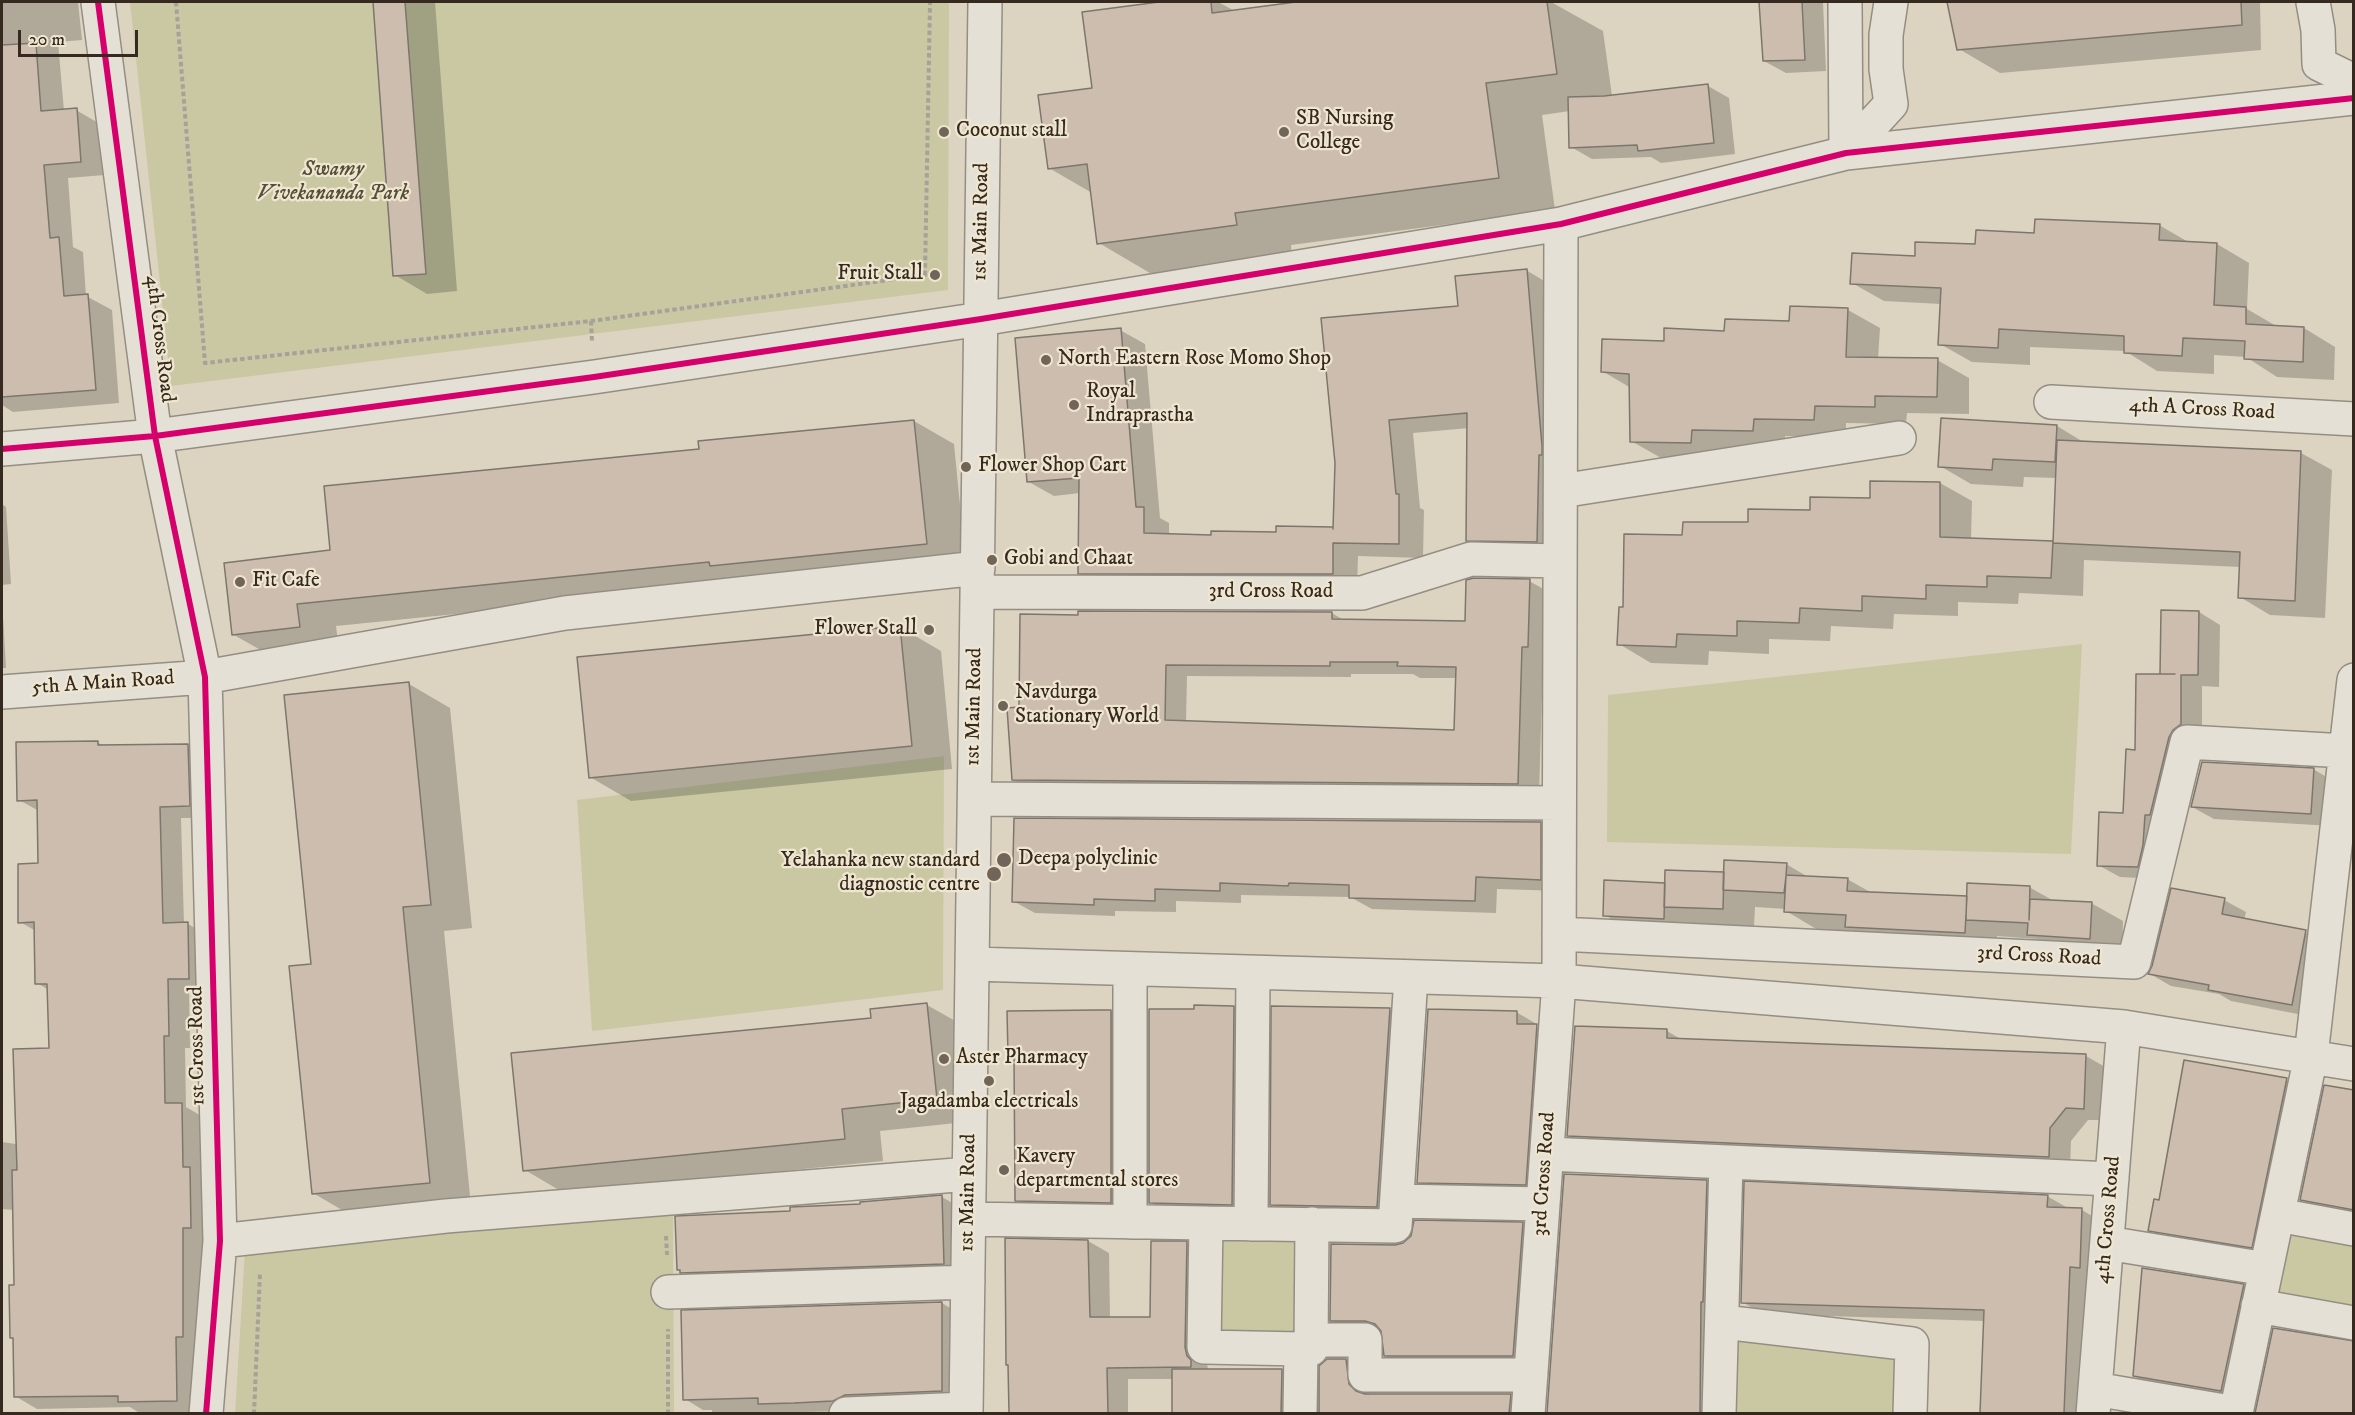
<!DOCTYPE html>
<style>
body{margin:0}
#map{position:relative;width:2355px;height:1415px;overflow:hidden;background:#dcd4c1;font-family:"IM FELL DW Pica",serif}
canvas{display:block}
.frame{position:absolute;inset:0;border:3px solid #36291f;pointer-events:none}
.scale{position:absolute;left:18px;top:30px;width:120px;height:27px;box-sizing:border-box;border:3px solid #36291f;border-top:0;padding-left:8px;font-size:18px;line-height:21px;white-space:nowrap;color:#36291f;-webkit-text-stroke:4px #efe6d0;paint-order:stroke}
</style>
<div id="map">
<canvas width="2355" height="1415"></canvas>
<div class="frame"></div>
<div class="scale">20 m</div>
</div>
<script>
const context = document.querySelector('canvas').getContext('2d');
context.lineJoin = 'round';
function fillPath(path, color) { context.fillStyle = color; context.fill(path, 'evenodd'); }
const poly = rows => new Path2D(rows.map(r => 'M' + r).join(''));
function stroke(path, color, width, dash) { context.strokeStyle = color; context.lineWidth = width; context.lineCap = dash ? 'butt' : 'round'; context.setLineDash(dash || []); context.stroke(path); }
function drawText(font, color, halo, rows, align = 'center') {
  context.font = font + ' "IM FELL DW Pica",serif'; context.lineWidth = 4.5; context.setLineDash([]); context.textBaseline = 'middle'; context.strokeStyle = halo; context.fillStyle = color; for (const [text, x, y, turn = 0] of rows) {
    context.save(); context.translate(x, y); context.rotate((+turn || 0) * Math.PI / 180); context.textAlign = isNaN(turn) ? turn : align; if (halo) context.strokeText(text, 0, 0); context.fillText(text, 0, 0); context.restore();
  }
}
const green = poly([
 [130,2,949,2,948,290,171,386],
 [2082,644,2071,854,1607,842,1608,695],
 [944,756,943,990,592,1031,577,800],
 [673,1207,674,1413,235,1414,245,1250],
 [2291,1224,2353,1235,2353,1317,2277,1304],
 [1213,1230,1308,1231,1307,1342,1213,1341],
 [1736,1340,1899,1353,1897,1413,1733,1414]
]);
const shadow = poly([
 [2,2,78,2,82,40,58,42,64,111,76,110,100,124,105,175,68,178,73,247,83,252,86,296,112,310,119,403,13,412,2,405],
 [374,2,435,2,457,291,427,294,395,275],
 [1171,2,1218,2,1235,11,1308,2,1551,2,1603,31,1612,96,1708,86,1729,98,1735,154,1661,163,1651,157,1592,159,1571,147,1570,111,1542,115,1555,210,1291,245,1292,257,1155,276,1099,243,1092,193,1049,168,1094,89,1084,13],
 [1761,2,1823,2,1826,71,1786,73,1764,61],
 [1953,2,2260,2,2261,50,2000,73,1959,49,1949,6],
 [2159,225,2190,243,2217,244,2249,263,2247,309,2278,327,2304,328,2335,347,2334,380,2277,377,2246,357,2214,355,2214,374,2157,371,2125,351,2030,347,2030,365,1972,362,1940,344,1941,304,1884,301,1852,283,1916,258,2036,234],
 [1526,270,1551,285,1562,555,1493,554,1468,540,1469,428,1413,433,1420,508,1424,510,1423,558,1358,556,1357,588,1104,587,1080,573,1080,493,1054,496,1029,482,1120,330,1145,344,1160,518,1169,523,1169,535,1212,536,1335,529,1337,463,1459,307],
 [1848,310,1880,328,1878,359,1937,360,1969,378,1969,414,1907,413,1906,424,1846,423,1846,437,1785,436,1785,448,1723,448,1723,461,1663,459,1631,441,1631,388,1602,371,1665,343,1790,323],
 [914,421,954,444,966,566,746,585,336,626,339,650,273,657,234,635,332,551,700,451],
 [2057,426,2085,443,2301,453,2332,470,2325,618,2270,615,2240,597,2241,567,2084,560,2083,596,2019,593,2018,604,1958,602,1958,616,1894,614,1893,629,1831,626,1830,641,1769,639,1769,654,1709,651,1708,665,1651,663,1619,644,1625,609,1684,537,1871,499,1872,483,1940,483,1972,501,1971,539,2055,544,2057,478,2024,477,2023,487,1971,484,1940,466],
 [2,504,6,507,11,584,2,585],
 [1529,581,1551,593,1549,658,1543,658,1539,796,1035,792,1013,780,1079,613,1332,613,1345,621,1467,622],
 [1351,674,1413,674,1420,678,1457,678,1456,731,1186,722,1187,676,1351,677],
 [2,599,6,668,2,668],
 [2199,612,2220,625,2219,687,2202,686,2202,737,2159,879,2120,877,2098,865,2124,815,2136,751,2167,676],
 [900,627,941,651,952,769,631,801,590,777],
 [409,684,450,708,472,928,444,931,471,1206,354,1217,313,1193,313,965],
 [97,742,104,746,188,745,209,758,211,818,181,818,184,924,188,924,209,936,210,990,189,991,190,1048,185,1048,186,1107,203,1117,211,1180,198,1413,141,1414,130,1407,37,1409,15,1396,14,1339,11,1337,15,1286,14,1210,2,1209,2,1142,16,1144,50,1050,49,990,37,983,36,931,20,922,40,865,39,811,19,800],
 [2313,769,2335,782,2332,826,2214,819,2192,807],
 [1540,823,1562,836,1562,891,1497,889,1496,913,1372,909,1350,897,1241,895,1241,903,1176,901,1176,912,1115,911,1115,916,1035,913,1013,901],
 [1786,864,1810,878,1847,879,1872,893,1966,898,2029,887,2054,901,2091,903,2123,921,2122,956,2061,953,2037,939,1997,936,1997,950,1878,945,1855,931,1818,930,1786,911,1786,909,1755,907,1754,927,1696,923,1695,937,1636,934,1605,915,1665,884],
 [2224,900,2246,912,2244,920,2305,932,2327,944,2313,1017,2231,1001,2219,994,2171,986,2150,974],
 [927,1005,966,1027,975,1121,880,1131,883,1161,564,1193,525,1170],
 [1234,1007,1255,1020,1254,1216,1172,1215,1150,1202],
 [1390,1010,1411,1022,1399,1218,1293,1217,1271,1204],
 [1111,1011,1136,1026,1136,1216,1042,1214,1017,1200,1015,1058,1009,1055],
 [1516,1012,1535,1023,1535,1026,1555,1036,1544,1195,1436,1192,1418,1182],
 [1667,1031,1684,1041,2086,1056,2107,1068,2105,1120,2088,1120,2071,1141,2070,1169,1589,1147,1568,1135],
 [2287,1080,2307,1092,2272,1258,2170,1242,2150,1230],
 [2354,1092,2354,1216,2321,1210,2302,1199],
 [1565,1175,1706,1181,1727,1193,1722,1414,1548,1414],
 [2047,1196,2068,1208,2082,1210,2102,1222,2085,1414,1981,1414,1985,1321,1763,1314,1742,1302],
 [942,1197,963,1209,965,1276,703,1284,678,1269,792,1212],
 [1522,1224,1540,1234,1530,1365,1402,1365,1385,1355,1383,1330,1349,1330,1331,1320,1395,1246],
 [1088,1241,1109,1253,1110,1318,1152,1318,1187,1243,1207,1255,1206,1359,1208,1369,1282,1370,1302,1382,1302,1414,1174,1414,1173,1379,1128,1379,1128,1414,1011,1414,1010,1365],
 [2243,1286,2265,1298,2243,1403,2156,1388,2134,1376],
 [942,1303,960,1314,961,1401,852,1411,712,1414,712,1410,703,1410,685,1399],
 [2274,1329,2354,1343,2354,1414,2257,1414],
 [1346,1360,1367,1372,1369,1395,1510,1395,1531,1407,1530,1414,1320,1414,1321,1366]
]);
const building = poly([
 [373,2,405,2,426,274,393,276,373,2],
 [1159,2,1211,2,1212,13,1296,2,1547,2,1557,74,1486,83,1499,178,1235,213,1237,225,1097,244,1087,164,1048,169,1038,95,1092,88,1082,12,1159,2],
 [1759,2,1802,2,1805,60,1763,61,1759,2],
 [1947,2,2241,2,2242,25,1957,50,1947,2],
 [36,43,41,111,77,108,81,162,44,165,50,238,59,237,64,296,88,294,96,390,2,397,2,45,36,43],
 [1708,84,1714,143,1638,151,1637,145,1569,148,1568,97,1604,96,1708,84],
 [2035,219,2160,224,2159,240,2217,243,2214,305,2246,307,2246,324,2304,327,2303,362,2244,359,2245,341,2183,338,2182,356,2124,353,2124,336,1999,329,1998,348,1938,345,1941,288,1850,284,1852,253,1915,256,1915,242,1975,244,1976,230,2034,233,2035,219],
 [1527,269,1542,446,1542,455,1539,455,1537,542,1466,541,1467,413,1389,420,1396,494,1399,494,1399,544,1333,543,1333,574,1078,574,1079,478,1027,482,1015,338,1121,328,1136,507,1144,507,1144,533,1211,535,1211,531,1276,532,1276,526,1333,527,1333,529,1335,463,1321,318,1458,306,1455,276,1527,269],
 [1790,306,1848,308,1846,357,1938,358,1937,397,1875,396,1875,407,1815,406,1814,420,1754,419,1753,431,1692,430,1691,443,1630,442,1629,374,1601,372,1602,339,1664,341,1664,328,1724,331,1725,319,1789,321,1790,306],
 [1941,418,2057,425,2055,462,1993,459,1992,470,1938,467,1941,418],
 [914,420,927,544,710,566,709,562,297,604,300,627,232,635,224,563,330,550,324,486,699,449,698,441,914,420],
 [2057,440,2301,451,2295,601,2238,598,2240,552,2053,543,2057,440],
 [1870,481,1940,482,1940,537,2053,541,2051,578,1987,576,1987,587,1926,585,1926,599,1862,596,1862,611,1800,608,1799,623,1737,621,1737,636,1677,634,1676,647,1617,645,1619,607,1623,607,1624,534,1682,535,1683,522,1748,522,1748,509,1810,510,1810,497,1870,498,1870,481],
 [1474,578,1530,579,1528,647,1522,647,1518,784,1012,780,1007,708,1019,707,1020,614,1078,615,1078,611,1332,612,1332,619,1465,621,1466,580,1474,578],
 [1330,662,1398,662,1397,666,1456,667,1454,730,1165,720,1166,665,1330,666,1330,662],
 [2161,610,2199,611,2198,675,2181,675,2181,724,2173,730,2169,737,2150,815,2145,815,2143,845,2138,867,2097,866,2099,812,2123,813,2126,749,2135,750,2136,674,2175,674,2160,674,2161,610],
 [900,626,912,746,589,778,577,657,900,626],
 [409,682,431,905,403,907,430,1183,312,1194,289,966,311,964,284,695,409,682],
 [98,741,98,745,188,744,190,806,160,807,163,923,188,922,189,979,168,979,169,1036,164,1036,165,1103,182,1103,183,1167,190,1167,191,1228,183,1228,183,1337,176,1337,177,1401,118,1402,118,1396,14,1397,13,1338,10,1338,9,1285,14,1285,12,1170,17,1170,13,1049,49,1048,47,984,35,984,34,922,18,923,18,864,38,863,37,800,17,801,16,742,98,741],
 [2202,762,2314,768,2311,814,2191,807,2202,762],
 [1014,818,1541,822,1541,880,1476,877,1475,901,1349,898,1349,885,1289,883,1288,886,1220,883,1220,891,1155,889,1155,901,1094,899,1094,905,1012,902,1014,818],
 [1724,860,1787,863,1786,875,1848,878,1847,891,1967,896,1965,933,1845,927,1846,915,1784,912,1786,876,1784,893,1723,890,1724,860],
 [1665,870,1724,872,1723,909,1664,907,1665,870],
 [1604,880,1665,883,1664,919,1603,916,1604,880],
 [1967,883,2030,886,2029,920,2030,899,2092,902,2090,939,2027,935,2028,923,1966,920,1967,883],
 [2171,888,2225,898,2222,914,2306,930,2292,1005,2208,990,2209,985,2148,974,2152,966,2171,888],
 [927,1003,937,1099,842,1109,845,1139,523,1171,511,1053,871,1018,870,1009,927,1003],
 [1194,1005,1234,1006,1232,1205,1149,1203,1149,1009,1194,1009,1194,1005],
 [1271,1006,1390,1008,1377,1207,1270,1205,1271,1006],
 [1428,1009,1517,1011,1517,1024,1537,1024,1526,1185,1417,1183,1428,1009],
 [1097,1010,1111,1010,1111,1203,1015,1201,1014,1056,1008,1055,1007,1011,1097,1010],
 [1575,1026,1667,1029,1667,1038,2086,1054,2084,1109,2066,1108,2050,1128,2049,1157,1567,1136,1575,1026],
 [2184,1060,2287,1078,2252,1248,2148,1231,2154,1199,2159,1200,2184,1060],
 [2324,1085,2354,1090,2354,1210,2300,1200,2324,1085],
 [1564,1174,1707,1180,1703,1302,1701,1302,1700,1413,1547,1413,1564,1174],
 [1744,1181,2048,1195,2047,1207,2082,1208,2080,1268,2070,1267,2064,1413,1980,1413,1984,1310,1741,1303,1744,1181],
 [942,1195,944,1264,680,1273,680,1270,677,1270,675,1216,790,1211,790,1207,860,1204,860,1202,942,1195],
 [1414,1220,1523,1222,1513,1356,1384,1356,1381,1331,1375,1324,1365,1321,1330,1321,1331,1244,1395,1245,1403,1243,1411,1236,1414,1220],
 [1005,1238,1088,1240,1090,1317,1150,1317,1151,1241,1187,1241,1185,1347,1187,1356,1191,1360,1191,1367,1107,1368,1108,1413,1009,1413,1008,1365,1006,1365,1005,1238],
 [2142,1268,2244,1284,2221,1391,2133,1376,2142,1268],
 [942,1302,942,1391,845,1395,833,1401,794,1403,758,1404,758,1398,683,1400,681,1310,942,1302],
 [2273,1328,2354,1341,2354,1413,2255,1413,2273,1328],
 [1327,1359,1346,1359,1349,1384,1356,1391,1365,1394,1511,1394,1509,1413,1319,1413,1319,1366,1327,1359],
 [1172,1369,1282,1369,1281,1413,1172,1413,1172,1369]
]);
const path = poly([
 [176,2,205,363,591,321,925,275,930,2],
 [591,321,592,342],
 [666,1236,667,1255],
 [254,1414,260,1273],
 [668,1414,668,1329]
]);
const minor = poly([
 [98,2,155,436,205,677,220,1241,206,1414],
 [1845,2,1846,153],
 [2313,2,2318,30,2319,64,2354,81],
 [1846,153,1891,104,1886,69,1886,35,1891,2],
 [2051,402,2354,419],
 [2,449,155,436,594,377,981,319,1561,224,1846,153,2354,98],
 [1561,491,1899,438],
 [977,592,1362,593,1471,559,1560,561],
 [2,692,205,677,565,613,978,568],
 [975,799,1559,803],
 [1559,934,2134,962,2187,742,2346,751],
 [972,964,1559,981,2124,1027,2354,1064],
 [1130,969,1130,1222],
 [1547,1154,2112,1179],
 [1397,1201,1543,1204],
 [2278,1215,2354,1229],
 [969,1219,1206,1223,1204,1347,1301,1349,1300,1414],
 [1206,1223,1395,1226,1411,977],
 [1251,1224,1253,973],
 [220,1241,446,1216,969,1174],
 [2107,1243,2266,1269],
 [668,1292,968,1282],
 [2258,1306,2354,1323],
 [1723,1322,1912,1344,1910,1414],
 [1311,1340,1365,1340,1365,1375,1531,1375],
 [1301,1349,1311,1349,1312,1224],
 [2095,1389,2236,1413,2311,1056,2354,680],
 [846,1414,966,1409],
 [966,1414,985,2],
 [1528,1414,1559,981,1561,224],
 [1719,1414,1726,1162],
 [2093,1414,2124,1027]
]);
const cycleway = poly([
 [98,2,155,436,205,677,220,1241,206,1414],
 [2,449,155,436,594,377,981,319,1561,224,1846,153,2354,98]
]);
const markers = [
 [944,132,6,"#706558"],
 [1284,132,6,"#706558"],
 [935,275,6,"#706558"],
 [1046,360,6,"#706558"],
 [1074,405,6,"#706558"],
 [966,467,6,"#706558"],
 [992,560,6,"#706558"],
 [240,582,6,"#706558"],
 [929,630,6,"#706558"],
 [1003,706,6,"#706558"],
 [1004,860,8,"#706558"],
 [994,874,8,"#706558"],
 [944,1059,6,"#706558"],
 [989,1081,6,"#706558"],
 [1004,1170,6,"#706558"]
];
const poiNames = [
 ["SB Nursing",1296,120],
 ["College",1296,144],
 ["Coconut stall",956,132],
 ["Fruit Stall",923,275,"right"],
 ["North Eastern Rose Momo Shop",1058,360],
 ["Royal",1086,393],
 ["Indraprastha",1086,417],
 ["Flower Shop Cart",978,467],
 ["Gobi and Chaat",1004,560],
 ["Fit Cafe",252,582],
 ["Flower Stall",917,630,"right"],
 ["Navdurga",1015,694],
 ["Stationary World",1015,718],
 ["Deepa polyclinic",1018,860],
 ["Yelahanka new standard",980,862,"right"],
 ["diagnostic centre",980,886,"right"],
 ["Aster Pharmacy",956,1059],
 ["Jagadamba electricals",989,1103,"center"],
 ["Kavery",1016,1158],
 ["departmental stores",1016,1182]
];
const parkNames = [
 ["Swamy",333,171],
 ["Vivekananda Park",333,195]
];
const streetNames = [
 ["1st Main Road",982,222,-89],
 ["4th Cross Road",159,339,83],
 ["4th A Cross Road",2202,410,3],
 ["3rd Cross Road",1271,593],
 ["5th A Main Road",103,684,-4],
 ["1st Main Road",975,707,-89],
 ["3rd Cross Road",2039,957,3],
 ["1st Cross Road",198,1046,-91],
 ["3rd Cross Road",1545,1174,-86],
 ["1st Main Road",969,1193,-89],
 ["4th Cross Road",2109,1220,-85]
];
fillPath(green, '#c9c8a3');
fillPath(shadow, '#0003');
fillPath(building, '#cdbdaf');
stroke(building, '#7d766c', 1.5);
stroke(minor, '#948e82', 36);
stroke(path, '#a6a199', 4, [4.5, 3]);
stroke(minor, '#e4e0d6', 33);
stroke(cycleway, '#d6006c', 6);
for (const [x, y, r, color] of markers) { const dot = new Path2D(); dot.arc(x, y, r, 0, 2 * Math.PI); context.fillStyle = color; context.fill(dot); stroke(dot, '#efe6d0', 2); }
drawText('21px', '#36291f', '#efe6d0', poiNames, 'left');
drawText('italic 21px', '#574e3a', '#efe6d0', parkNames);
drawText('21px', '#36291f', '#efe6d0', streetNames);
</script>
